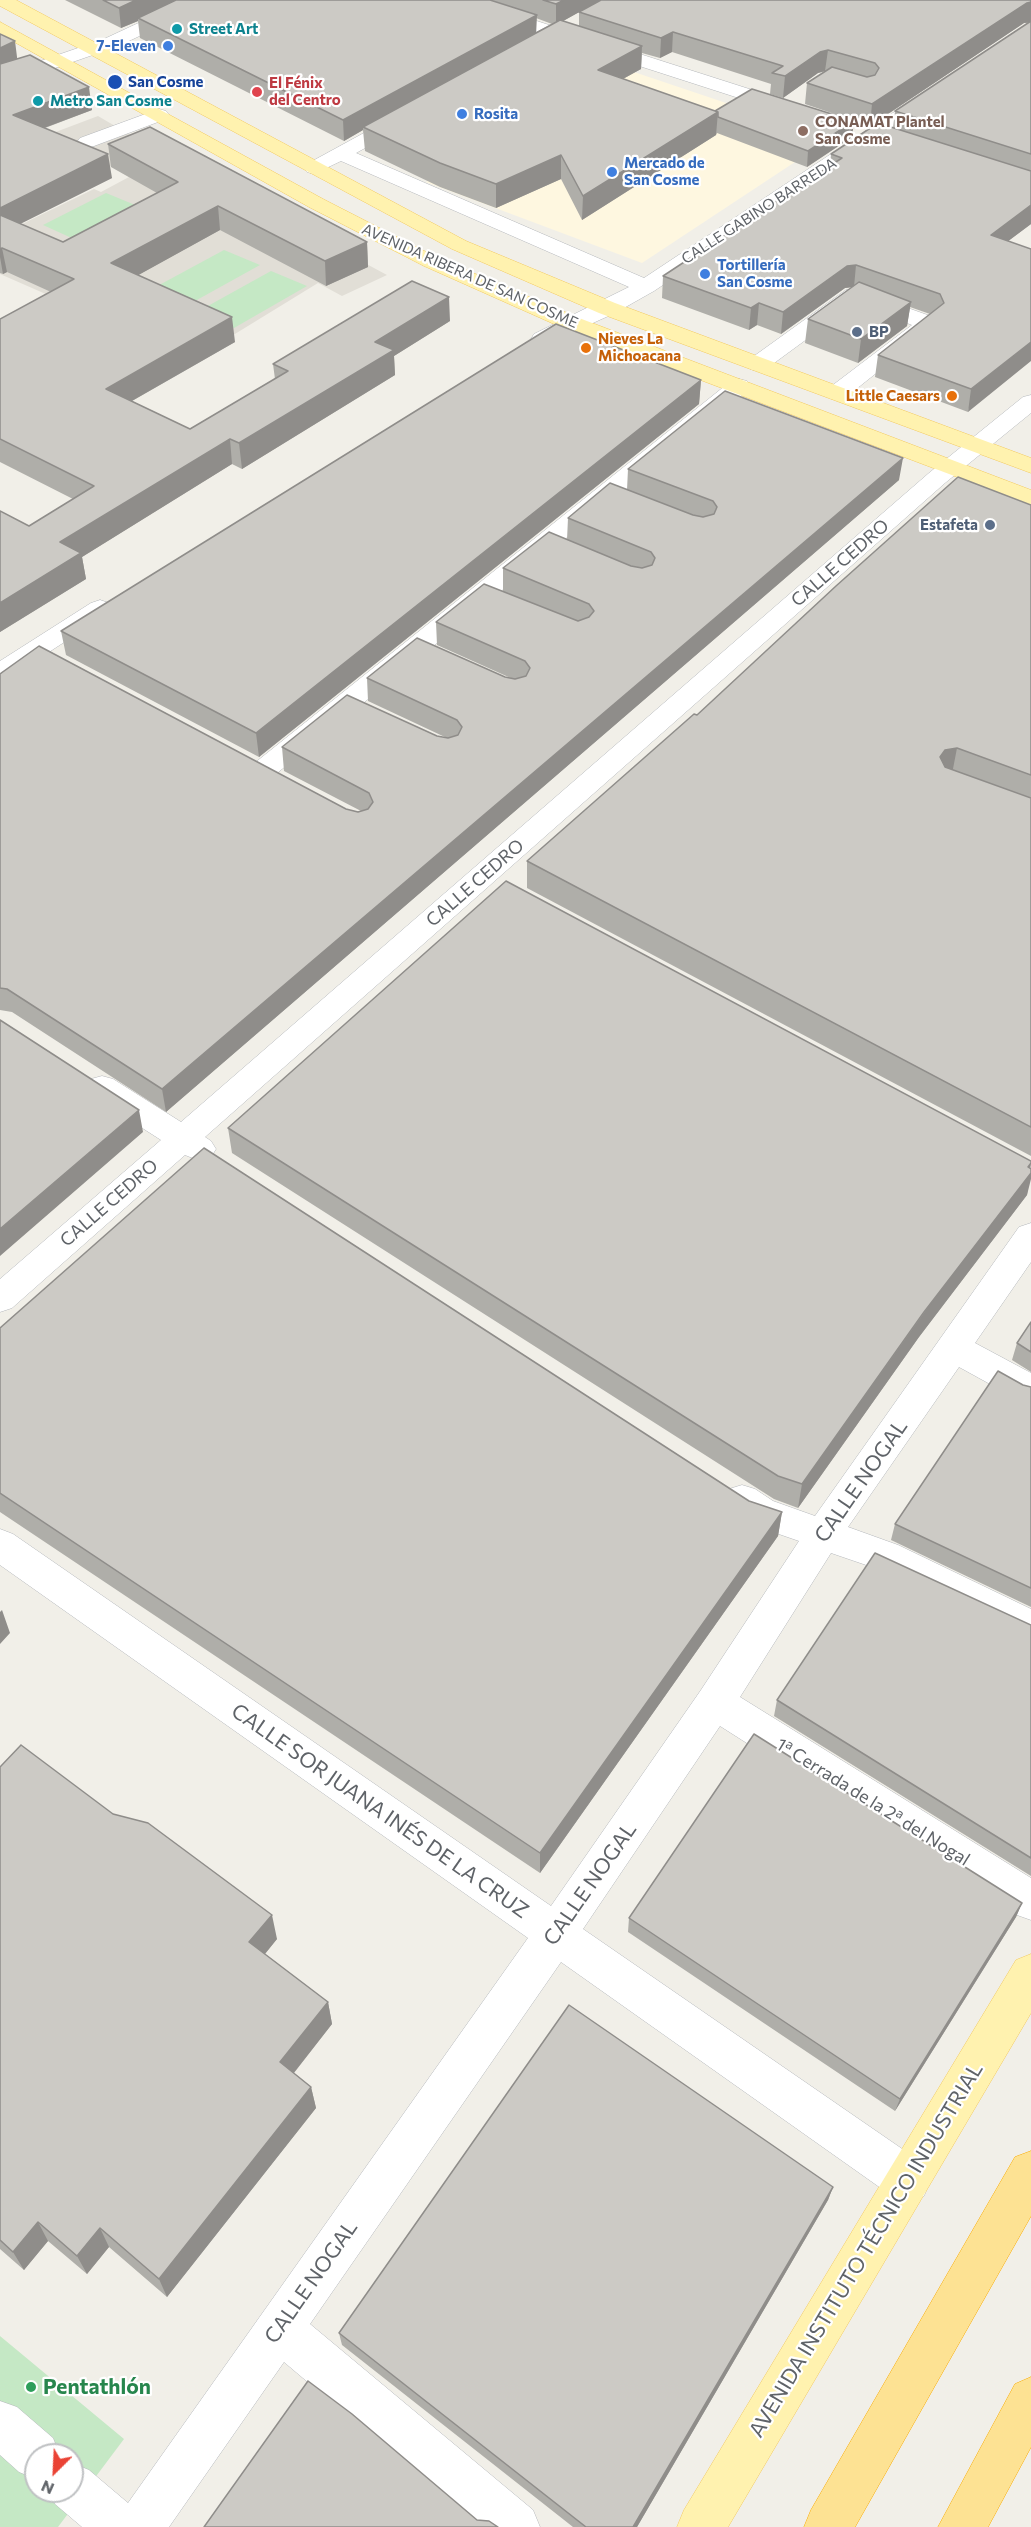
<!DOCTYPE html>
<meta charset="utf-8">
<style>
body{margin:0}
#map{position:relative;width:1031px;height:2527px;overflow:hidden;background:#f1efe8;font-family:Commissioner,sans-serif}
canvas{display:block}
.north{position:absolute;left:24px;top:2443px;width:60px;height:60px;box-sizing:border-box;background:#fff;border:2px solid #bfc1c3;border-radius:50%;rotate:204deg;font-size:16px;font-weight:700;line-height:24px;text-align:center;color:#5f6368}
.north::after{content:'';display:block;margin:auto;width:21px;height:27px;background:#ea4335;clip-path:polygon(50% 0,100% 100%,50% 72%,0 100%)}
</style>
<div id="map">
<canvas width="1031" height="2527"></canvas>
<div class="north">N</div>
</div>
<script>
const context = document.querySelector('canvas').getContext('2d');
context.lineJoin = 'round';
function fillPath(path, color) { context.fillStyle = color; context.fill(path, 'evenodd'); }
const poly = rows => new Path2D(rows.map(r => 'M' + r).join(''));
function stroke(path, color, width, dash) { context.strokeStyle = color; context.lineWidth = width; context.lineCap = dash ? 'butt' : 'round'; context.setLineDash(dash || []); context.stroke(path); }
function drawText(font, color, halo, rows, align = 'center') {
  context.font = font + ' Commissioner,sans-serif'; context.lineWidth = 4.5; context.setLineDash([]); context.textBaseline = 'middle'; context.strokeStyle = halo; context.fillStyle = color; for (const [text, x, y, turn = 0] of rows) {
    context.save(); context.translate(x, y); context.rotate((+turn || 0) * Math.PI / 180); context.textAlign = isNaN(turn) ? turn : align; if (halo) context.strokeText(text, 0, 0); context.fillText(text, 0, 0); context.restore();
  }
}
const commercial = poly([
 [634,72,744,109,795,162,642,263,426,182,573,101]
]);
const education = poly([
 [98,116,173,160,387,275,342,296,318,283,230,337,80,309,0,274,0,216,20,225,94,189,101,192,129,177,53,133]
]);
const green = poly([
 [106,193,140,207,76,240,43,225],
 [224,250,260,265,186,306,150,290],
 [271,271,307,286,234,328,197,312],
 [0,2336,124,2439,58,2527,0,2527],
 [36,2455,72,2455,72,2491,36,2491]
]);
const minor = poly([
 [188,0,211,0,208,4,116,47,0,87,0,75,104,39,188,0],
 [444,0,471,0,793,103,796,107,793,111,786,113,779,111,447,4,444,0],
 [930,91,937,93,939,97,937,101,654,291,615,313,542,346,534,344,531,339,534,334,629,287,341,161,314,174,307,172,304,168,307,164,395,116,409,116,412,120,409,124,356,153,644,278,923,93,930,91],
 [159,109,166,111,169,115,166,119,94,146,87,148,80,146,77,142,80,138,159,109],
 [854,289,936,318,939,323,845,398,837,400,829,398,826,393,829,388,912,325,856,303,766,369,758,371,750,369,747,364,750,359,846,290,854,289],
 [739,379,747,381,750,386,747,391,271,778,261,781,251,778,247,772,251,766,731,381,739,379],
 [1031,395,1031,413,945,483,205,1137,211,1141,216,1149,211,1157,200,1161,185,1155,12,1308,0,1312,0,1279,161,1140,91,1095,87,1087,91,1079,102,1076,113,1079,181,1122,929,473,1023,397,1031,395],
 [100,600,109,603,113,608,109,613,9,678,0,680,0,661,91,603,100,600],
 [1031,1223,1031,1262,975,1343,1031,1373,1031,1404,1019,1400,959,1367,848,1527,898,1545,1031,1609,1031,1643,872,1567,831,1553,740,1697,1031,1878,1031,1920,1017,1915,720,1726,583,1929,924,2164,930,2180,924,2196,908,2202,892,2196,561,1962,310,2324,533,2510,540,2527,479,2527,284,2362,169,2527,82,2527,55,2504,50,2491,72,2491,72,2463,89,2470,128,2503,528,1938,0,1565,0,1529,13,1534,551,1906,701,1690,799,1541,747,1523,729,1511,724,1500,729,1489,742,1485,755,1489,773,1501,815,1516,1019,1227,1031,1223],
 [0,2401,17,2407,53,2438,60,2455,36,2455,36,2479,19,2472,0,2455,0,2401]
]);
const major = poly([
 [0,0,16,0,466,241,615,303,1031,458,1031,473,599,313,452,249,0,6,0,0],
 [0,22,323,199,438,258,579,318,1031,490,1031,505,563,328,424,266,309,207,0,34,0,22],
 [1031,1954,1031,2013,728,2527,677,2527,684,2510,1016,1960,1031,1954]
]);
const highway = poly([
 [1031,2151,1031,2216,855,2527,804,2527,811,2510,1015,2157,1031,2151],
 [1031,2377,1031,2447,988,2527,938,2527,1015,2384,1031,2377]
]);
const wall = poly([
 [65,0,1031,0,1031,224,1008,241,968,412,875,377,878,355,930,314,910,307,907,326,858,363,805,343,808,319,852,287,845,288,781,334,757,325,749,330,662,298,663,276,830,166,831,154,893,128,895,111,1029,23,1024,23,870,126,805,104,807,83,826,71,818,73,783,98,770,94,771,84,672,52,660,58,642,53,641,69,623,79,715,111,854,121,852,137,807,167,717,133,716,135,582,220,561,179,496,208,440,187,365,151,363,130,344,141,140,38,138,21,121,28],
 [579,12,579,26,563,21],
 [536,18,552,24,536,32],
 [0,34,17,58,92,110,45,128,112,178,20,224,63,242,157,193,111,167,108,144,367,242,368,267,326,286,220,230,138,275,235,342,132,401,190,429,275,379,273,364,450,321,394,356,395,375,242,469,232,464,82,557,86,579,0,632,0,511,29,526,73,499,0,462,0,319,51,292,7,272,3,274,0,273],
 [701,380,699,404,259,757,66,655,61,631],
 [628,469,899,480,166,1112,12,1012,0,1010,0,674,346,809,358,812,361,811,284,771,282,747,437,736,447,738,368,701,367,678,505,677,513,679,437,645,436,622,503,591,503,568,567,540,568,518,627,490],
 [1031,505,1031,1156,527,888,527,861,697,715],
 [228,1128,1031,1165,1027,1195,919,1337,798,1508,774,1499,232,1153],
 [1031,1322,1031,1372,1012,1360,1017,1343],
 [0,1328,749,1501,782,1512,778,1536,540,1873,0,1512],
 [1023,1385,1031,1387,1031,1607,891,1540,895,1524],
 [1031,1625,1031,1876,774,1716,777,1700],
 [0,1767,277,1939,265,1954,328,2002,332,2024,294,2073,311,2087,316,2108,167,2297,109,2247,87,2274,48,2241,24,2270,0,2249],
 [1022,1903,1016,1917,895,2111,628,1932,629,1918],
 [833,2187,828,2200,637,2527,573,2527,342,2345,339,2333]
]);
const shadedWall = poly([
 [136,0,183,0,138,18,138,21,121,28,119,8],
 [564,0,601,0,556,25,556,4],
 [1031,2,1031,22,1024,23,870,126,872,104,1027,3],
 [537,15,536,36,363,127,363,130,344,141,343,120],
 [673,32,672,52,660,58,661,38],
 [15,41,18,65,0,73,0,48],
 [642,46,641,69,597,93,598,70],
 [828,50,825,71,818,73,783,98,785,76,820,52],
 [89,87,92,110,17,138,13,115],
 [718,112,716,135,582,220,583,196],
 [854,121,852,137,807,167,808,151],
 [108,154,112,178,0,234,0,208],
 [561,155,561,179,496,208,496,184],
 [1031,205,1031,224,987,257,991,235],
 [218,206,220,230,115,288,111,263],
 [367,242,368,267,326,286,325,261],
 [2,248,7,272,3,274,0,257,0,249],
 [856,265,854,287,845,288,781,334,783,312,847,266],
 [449,297,450,321,394,356,395,375,242,469,239,443,375,342],
 [911,302,907,326,858,363,861,339],
 [759,303,757,325,749,330,751,308],
 [232,317,235,342,109,414,106,389],
 [1031,342,1031,361,968,412,971,389],
 [701,380,699,404,259,757,256,733],
 [230,439,232,464,82,557,86,579,0,632,0,603,60,542],
 [903,458,899,480,166,1112,162,1089],
 [957,748,952,774,935,784,940,757,945,750],
 [139,1110,143,1132,0,1256,0,1229],
 [1031,1163,1027,1178,1031,1173,1031,1179,1027,1195,919,1337,798,1508,802,1484],
 [782,1512,778,1536,540,1873,540,1853],
 [2,1610,10,1633,0,1644,0,1612],
 [1022,1903,1016,1917,895,2111,900,2099],
 [272,1915,277,1939,255,1966,249,1942],
 [328,2002,332,2024,285,2084,280,2062],
 [311,2087,316,2108,167,2297,159,2279],
 [833,2187,828,2200,637,2527,633,2527],
 [38,2222,48,2241,24,2270,13,2252],
 [100,2228,109,2247,87,2274,77,2256]
]);
const building = poly([
 [103,0,136,0,119,8,103,0],
 [176,0,490,0,537,15,343,120,138,18,176,0],
 [543,0,564,0,556,4,543,0],
 [601,0,1031,0,1031,2,1027,3,872,104,807,83,832,67,867,77,875,75,879,68,875,63,828,50,820,52,785,76,772,73,783,66,673,32,661,38,579,12,601,0],
 [560,20,642,46,598,70,718,112,583,196,561,155,496,184,440,163,363,127,560,20],
 [1031,21,1031,154,895,111,1031,21],
 [0,34,15,41,0,48,0,34],
 [30,55,89,87,13,115,108,154,0,208,0,64,30,55],
 [752,89,854,121,808,151,718,117,718,112,715,111,752,89],
 [878,123,1031,171,1031,205,991,235,1031,249,1031,342,971,389,878,355,944,303,940,294,856,265,847,266,783,312,759,303,751,308,663,276,842,158,831,154,878,123],
 [150,127,367,242,325,261,218,206,111,263,232,317,106,389,190,429,288,371,273,364,412,281,449,297,375,342,394,350,239,443,230,439,60,542,81,553,0,603,0,511,29,526,94,486,0,439,0,319,74,279,2,248,0,249,0,215,63,242,178,182,108,144,150,127],
 [859,282,911,302,861,339,808,319,859,282],
 [556,324,701,380,256,733,61,631,556,324],
 [725,391,903,458,162,1089,7,989,0,988,0,674,39,646,346,809,358,812,368,809,373,802,369,793,282,747,347,695,437,736,448,738,458,735,462,727,457,720,367,678,417,638,505,677,515,679,526,676,530,668,525,661,436,622,484,584,578,621,589,617,594,611,589,604,503,568,549,532,631,566,642,568,652,565,655,558,651,552,568,518,610,483,693,515,703,517,714,514,717,507,713,501,628,469,725,391],
 [958,477,1031,505,1031,775,957,748,945,750,940,757,945,767,1031,798,1031,1127,527,861,694,714,697,715,836,586,958,477],
 [506,881,1031,1161,1031,1163,1028,1167,1031,1169,1031,1173,924,1312,802,1484,778,1476,228,1128,506,881],
 [0,1020,139,1110,0,1229,0,1020],
 [204,1148,749,1501,782,1512,540,1853,0,1493,0,1328,204,1148],
 [1031,1322,1031,1352,1017,1343,1031,1322],
 [998,1371,1023,1385,1031,1387,1031,1588,895,1524,998,1371],
 [875,1553,1031,1625,1031,1858,777,1700,875,1553],
 [754,1734,1022,1903,900,2099,629,1918,754,1734],
 [21,1745,113,1814,148,1823,272,1915,249,1942,328,2002,280,2062,311,2087,159,2279,100,2228,77,2256,38,2222,13,2252,0,2240,0,1767,21,1745],
 [569,2005,833,2187,633,2527,586,2527,339,2333,569,2005],
 [308,2381,352,2414,477,2520,489,2521,498,2527,204,2527,308,2381]
]);
const markers = [
 [177,29,6,"#0f9aa8"],
 [168,46,6,"#3f7fe0"],
 [115,82,8,"#1a4fb4"],
 [257,92,6,"#e0444e"],
 [38,101,6,"#0f9aa8"],
 [462,114,6,"#3f7fe0"],
 [803,131,6,"#8d6e63"],
 [612,172,6,"#3f7fe0"],
 [705,274,6,"#3f7fe0"],
 [857,332,6,"#5c6f8a"],
 [586,348,6,"#e8710a"],
 [952,396,6,"#e8710a"],
 [990,525,6,"#5c6f8a"],
 [31,2387,6,"#2e9e5b"]
];
const farCulturenames = [
 ["Street Art",189,29],
 ["Metro San Cosme",50,101]
];
const farShopnames = [
 ["7-Eleven",156,46,"right"],
 ["Rosita",474,114],
 ["Mercado de",624,163],
 ["San Cosme",624,180],
 ["Tortillería",717,265],
 ["San Cosme",717,282]
];
const farTransitnames = [
 ["San Cosme",128,82]
];
const farHealthnames = [
 ["El Fénix",269,83],
 ["del Centro",269,100]
];
const farEducationnames = [
 ["CONAMAT Plantel",815,122],
 ["San Cosme",815,139]
];
const farStreetnames = [
 ["CALLE GABINO BARREDA",759,211,-33],
 ["AVENIDA RIBERA DE SAN COSME",470,276,24]
];
const farServicenames = [
 ["BP",869,332],
 ["Estafeta",978,525,"right"]
];
const farFoodnames = [
 ["Nieves La",598,339],
 ["Michoacana",598,356],
 ["Little Caesars",940,396,"right"]
];
const streetNames = [
 ["CALLE CEDRO",840,563,-41],
 ["CALLE CEDRO",475,883,-41],
 ["CALLE CEDRO",109,1203,-41],
 ["1ª Cerrada de la 2ª del Nogal",873,1802,32]
];
const nearStreetnames = [
 ["CALLE NOGAL",861,1481,-55],
 ["CALLE SOR JUANA INÉS DE LA CRUZ",380,1811,35],
 ["CALLE NOGAL",590,1884,-55],
 ["AVENIDA INSTITUTO TÉCNICO INDUSTRIAL",866,2250,-59],
 ["CALLE NOGAL",311,2282,-55]
];
const nearLeisurenames = [
 ["Pentathlón",43,2387]
];
fillPath(commercial, '#fef7e0');
fillPath(education, '#e1ded6');
fillPath(green, '#c5e8c5');
stroke(minor, '#b5b8bc', 1);
stroke(major, '#f2c960', 1);
stroke(highway, '#f9ab00', 1);
fillPath(minor, '#fff');
fillPath(major, '#fff2af');
fillPath(highway, '#fde293');
fillPath(wall, '#afaea9');
fillPath(shadedWall, '#8f8d8a');
fillPath(building, '#cccac5');
stroke(building, '#8f8d8a', 1.5);
for (const [x, y, r, color] of markers) { const dot = new Path2D(); dot.arc(x, y, r, 0, 2 * Math.PI); context.fillStyle = color; context.fill(dot); stroke(dot, '#fff', 2); }
drawText('bold 15px', '#0d838f', '#fff', farCulturenames, 'left');
drawText('bold 15px', '#366cbe', '#fff', farShopnames, 'left');
drawText('bold 15px', '#164399', '#fff', farTransitnames, 'left');
drawText('bold 15px', '#be3a42', '#fff', farHealthnames, 'left');
drawText('bold 15px', '#785e54', '#fff', farEducationnames, 'left');
drawText('15px', '#5f6368', '#fff', farStreetnames);
drawText('bold 15px', '#4e5e75', '#fff', farServicenames, 'left');
drawText('bold 15px', '#c56008', '#fff', farFoodnames, 'left');
drawText('18px', '#5f6368', '#fff', streetNames);
drawText('21px', '#5f6368', '#fff', nearStreetnames);
drawText('bold 21px', '#27864d', '#fff', nearLeisurenames, 'left');
</script>
